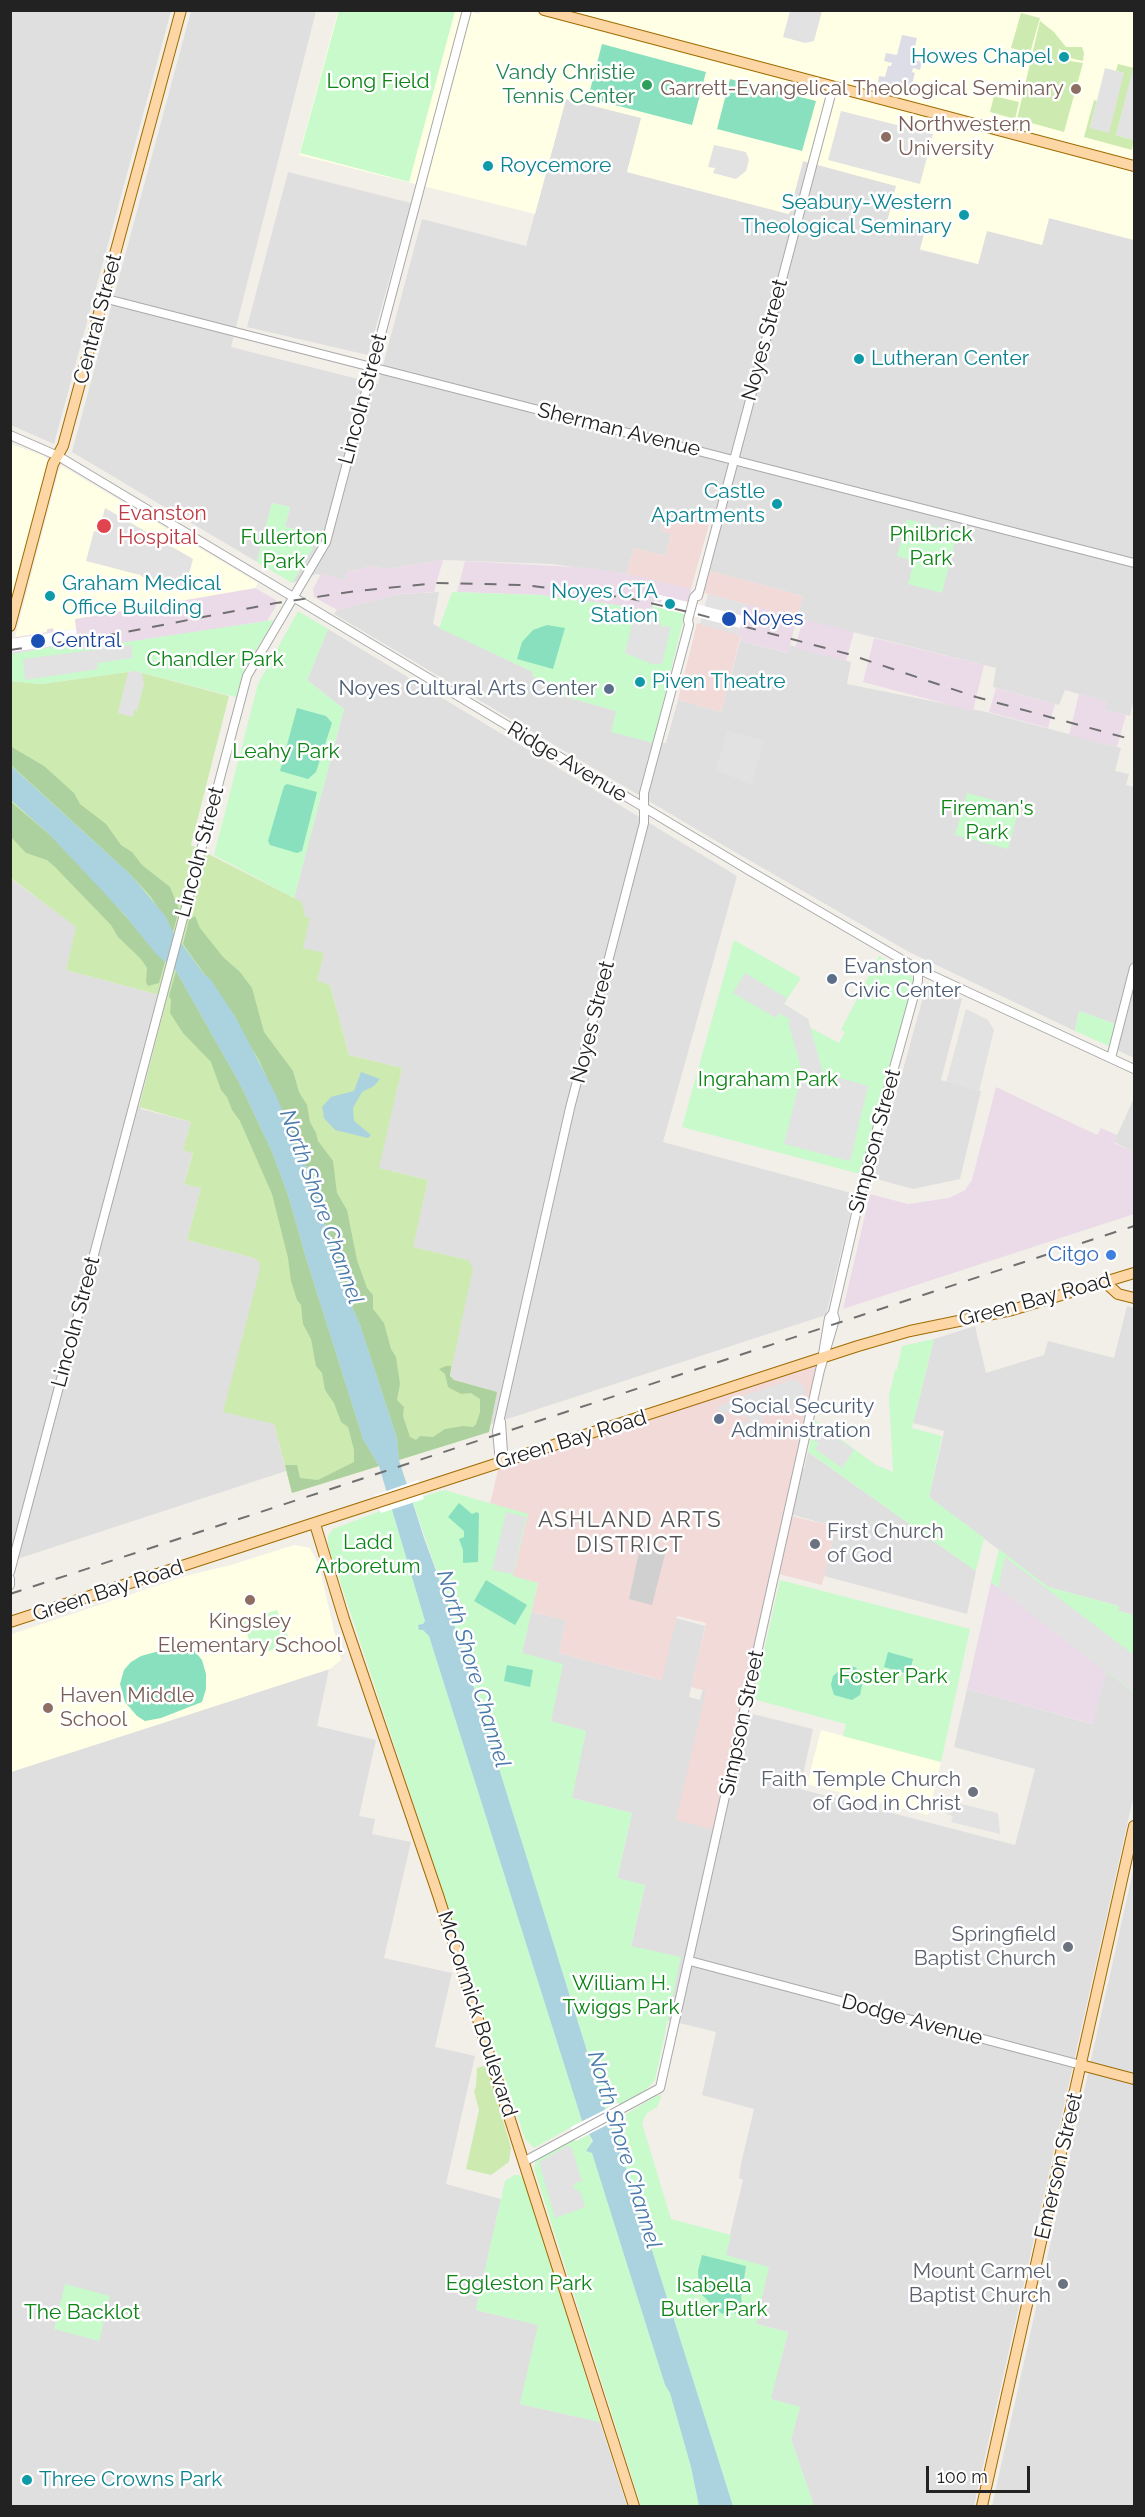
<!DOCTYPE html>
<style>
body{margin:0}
#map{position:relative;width:1145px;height:2517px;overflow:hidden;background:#f2efe9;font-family:Raleway,sans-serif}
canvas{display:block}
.frame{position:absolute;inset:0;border:12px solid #222;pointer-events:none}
.scale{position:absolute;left:926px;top:2466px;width:104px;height:27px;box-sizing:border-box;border:3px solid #222;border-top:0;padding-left:8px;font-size:18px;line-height:21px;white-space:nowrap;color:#222;-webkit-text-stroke:4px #fff;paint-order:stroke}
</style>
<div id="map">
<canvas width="1145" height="2517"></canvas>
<div class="frame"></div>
<div class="scale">100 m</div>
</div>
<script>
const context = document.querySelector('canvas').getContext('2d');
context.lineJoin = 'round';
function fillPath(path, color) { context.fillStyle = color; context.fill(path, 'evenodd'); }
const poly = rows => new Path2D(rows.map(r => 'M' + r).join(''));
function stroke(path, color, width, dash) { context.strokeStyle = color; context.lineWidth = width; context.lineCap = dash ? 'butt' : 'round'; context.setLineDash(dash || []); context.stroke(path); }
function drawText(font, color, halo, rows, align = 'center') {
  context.font = font + ' Raleway,sans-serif'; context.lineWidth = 5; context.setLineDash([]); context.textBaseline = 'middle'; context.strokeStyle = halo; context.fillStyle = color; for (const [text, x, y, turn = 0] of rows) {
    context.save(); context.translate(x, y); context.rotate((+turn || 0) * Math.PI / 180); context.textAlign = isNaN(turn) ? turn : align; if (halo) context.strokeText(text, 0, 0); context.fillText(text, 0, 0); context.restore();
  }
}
const residential = poly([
 [11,10,171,11,54,444,11,425],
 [191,11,316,11,231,347,378,384,422,219,526,246,566,99,642,118,627,172,788,214,803,161,896,186,925,231,920,250,978,264,987,230,1042,245,1049,218,1134,240,1134,697,1130,716,1105,710,1106,702,1065,690,1059,705,993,687,996,668,797,618,803,596,710,571,721,524,710,521,675,513,672,524,663,522,661,530,671,534,666,556,634,548,626,574,551,564,443,560,385,569,372,566,347,572,346,580,316,574,292,583,312,549,317,534,285,527,290,507,272,503,257,562,72,452],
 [288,172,411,203,368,355,247,327],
 [439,592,433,624,533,672,533,676,564,690,563,696,617,711,653,743,666,743,678,700,721,712,740,641,787,653,790,645,851,662,847,684,986,712,1121,748,1115,771,1129,774,1126,785,1134,787,1134,1058,1109,1046,1115,1024,1079,1011,1075,1031,909,952,728,848,334,614,337,610,400,594],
 [328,629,737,876,663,1142,855,1194,826,1315,489,1425,496,1392,452,1379,450,1372,468,1260,412,1247,428,1180,378,1168,402,1068,349,1055,330,985,316,982,303,948,305,917,294,898,344,709,307,680],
 [10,878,77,927,66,970,167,997,139,1105,141,1109,191,1122,183,1150,193,1152,184,1184,201,1188,187,1240,254,1258,260,1263,274,1424,286,1471,11,1561],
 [927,983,962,999,941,1080,981,1091,960,1179,913,1189,873,1178],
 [1134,1098,1134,1152,1114,1142],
 [1127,1306,1134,1308,1134,1615,1119,1611,1119,1606,1048,1587,929,1497,944,1431,913,1423,934,1339,975,1326,986,1373,1044,1355,1048,1341,1114,1358],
 [808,1452,976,1571,967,1614,824,1576,836,1527,747,1502,758,1457,804,1469],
 [531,1612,566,1620,559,1653,661,1680,676,1618,705,1626,689,1697,700,1700,710,1659,733,1709,813,1729,800,1789,1015,1845,1035,1769,954,1747,967,1689,1092,1724,1106,1670,1134,1692,1134,1794,974,2506,814,2506,791,2439,800,2407,770,2399,788,2332,756,2324,725,2255,743,2180,739,2178,741,2164,754,2109,702,2095,716,2032,667,2020,680,1957,631,1947,645,1885,617,1879,632,1813,571,1798,586,1731,551,1722,522,1653],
 [329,1669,317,1726,376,1740,359,1816,375,1819,372,1834,411,1842,384,1958,452,1973,435,2047,475,2056,446,2184,501,2199,476,2310,539,2325,520,2404,600,2422,627,2506,11,2506,10,1772],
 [1133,1871,1134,2506,992,2506]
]);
const commercial = poly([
 [675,513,710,521,691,589,626,574,634,548,666,556,671,534,661,531,663,522,672,523],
 [710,571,803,596,797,618,704,593],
 [697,623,741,635,721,712,678,700],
 [823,1357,788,1515,836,1527,822,1585,775,1573,718,1831,676,1820,706,1691,691,1687,706,1623,677,1616,662,1680,559,1653,566,1620,531,1612,538,1583,513,1577,490,1504,500,1462]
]);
const industrial = poly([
 [443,560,434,592,400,594,337,610,314,597,313,589,321,574,346,580,347,572,372,566,385,569],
 [465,561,590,568,642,577,691,589,685,613,653,606,651,613,623,606,540,595,457,592],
 [255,588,276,600,276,606,267,621,18,659,17,653,11,654,15,637,47,632,47,629,54,628,54,632,75,629,74,619],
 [746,604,797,618,788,653,740,641,741,635,738,635],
 [803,619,854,632,846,661,795,648],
 [874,638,984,665,973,711,863,682],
 [996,688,1055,704,1048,728,989,712],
 [1079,694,1107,702,1105,710,1126,715,1117,747,1069,735],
 [996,1087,1097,1135,1101,1128,1117,1135,1114,1143,1134,1152,1134,1214,843,1309,870,1194,908,1204,949,1198,965,1190,972,1180],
 [991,1582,1106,1670,1093,1724,967,1689]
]);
const education = poly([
 [464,10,479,14,480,10,1134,11,1134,240,1049,218,1042,245,987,231,978,264,920,249,925,231,887,222,896,186,803,161,789,214,627,172,641,118,566,99,535,214,299,155,338,11],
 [11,444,44,456,48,460,11,599],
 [62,466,258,583,255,588,75,619,76,629,54,632,53,628,47,629,47,632,15,637,59,469],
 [294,1545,310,1548,319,1566,341,1660,330,1669,11,1772,12,1634,189,1575,231,1565],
 [821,1730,941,1762,928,1815,807,1784]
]);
const religious = poly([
 [640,1547,665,1554,652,1605,629,1599]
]);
const grass = poly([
 [1021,13,1040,18,1030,53,1011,48],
 [1040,21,1054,32,1066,47,1082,47,1084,53,1083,61,1070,58,1071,55,1062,53,1062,50,1059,49,1057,59,1083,63,1064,132,1017,119],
 [1118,64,1134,68,1116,135,1134,140,1134,138,1132,150,1084,137,1094,100,1097,101,1090,128,1124,73,1116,71],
 [994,96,1019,102,1015,119,990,112],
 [135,671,229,696,191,845,302,902,305,917,310,918,303,948,324,953,317,981,330,985,349,1055,402,1068,379,1168,428,1180,413,1247,468,1260,473,1268,450,1376,454,1380,497,1392,489,1432,292,1493,274,1424,223,1412,259,1273,260,1263,254,1258,187,1240,201,1188,184,1184,193,1153,183,1150,191,1122,139,1107,167,997,66,970,76,927,11,878,10,681,41,684],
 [487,2065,511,2148,509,2162,491,2175,466,2169,479,2110,474,2091,476,2086,477,2068]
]);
const forest = poly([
 [10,746,44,766,74,793,80,804,106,824,121,845,132,852,142,865,170,887,179,909,173,932,151,897,130,874,11,765],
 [10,801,50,835,100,887,165,962,159,983,148,986,146,982,147,968,141,959,118,937,111,925,55,867,47,860,26,853,11,837],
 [195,916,200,928,223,957,240,972,252,988,264,1032,293,1071,299,1092,307,1105,310,1122,316,1133,318,1141,333,1161,337,1193,347,1210,357,1260,367,1288,373,1295,373,1309,384,1323,391,1349,396,1357,400,1384,397,1400,404,1407,403,1416,410,1437,416,1440,420,1436,433,1437,445,1429,463,1426,473,1427,476,1424,480,1412,480,1399,471,1393,461,1394,448,1387,445,1374,439,1369,446,1366,451,1366,450,1376,454,1380,497,1392,489,1432,399,1460,397,1438,360,1325,342,1283,340,1264,320,1210,314,1184,259,1060,241,1031,236,1018,183,944,189,920],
 [176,971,241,1086,272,1152,288,1195,306,1258,363,1439,379,1466,292,1493,285,1465,297,1465,300,1478,318,1480,354,1462,354,1450,348,1427,341,1422,334,1403,325,1390,322,1373,316,1366,311,1339,303,1324,301,1305,297,1300,291,1281,288,1258,272,1194,240,1121,232,1110,227,1097,221,1090,211,1062,183,1033,170,1013,171,1000,169,996]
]);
const park = poly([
 [339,10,455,11,409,182,300,153],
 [272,503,290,507,285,527,317,534,312,549,292,583,257,562],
 [907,519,957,533,942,593,908,584,914,561,897,556],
 [452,592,540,595,623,606,651,613,653,606,685,613,653,743,611,732,616,711,563,696,564,690,532,676,533,672,439,628],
 [298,611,328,629,307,680,344,709,294,898,214,855,258,684],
 [274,620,246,667,236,697,135,671,41,684,11,681,11,654,78,642,79,649],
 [967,793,1019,807,1008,849,955,835],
 [734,940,801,978,784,1004,808,1019,811,1028,839,1043,845,1032,841,1030,879,956,914,978,860,1174,682,1127],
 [1079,1011,1115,1024,1109,1046,1075,1031],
 [934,1339,912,1428,942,1436,929,1497,984,1538,976,1571,808,1452,815,1420,876,1465,893,1472,889,1396,895,1370,897,1370,902,1346],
 [444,1490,528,1514,513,1576,538,1583,522,1653,563,1664,551,1721,586,1731,572,1798,632,1813,617,1878,645,1885,631,1946,681,1957,655,2080,644,2092,619,2105,617,2103,605,2109,445,1595,412,1500],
 [391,1507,425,1621,420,1630,423,1630,429,1636,582,2121,534,2148,525,2139,328,1545,328,1536,333,1529],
 [999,1549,1048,1587,1119,1606,1119,1611,1134,1615,1134,1693,991,1582],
 [780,1580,970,1629,941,1762,843,1736,846,1724,753,1699],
 [277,1610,281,1621,284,1621,290,1645,269,1651,258,1646,257,1641,250,1643,243,1621],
 [662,2095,657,2107,647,2113,642,2123,671,2219,731,2235,726,2255,769,2267,756,2324,788,2332,771,2399,800,2407,791,2439,814,2506,733,2506,625,2165,610,2124,656,2096],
 [590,2134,592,2144,586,2151,592,2153,665,2385,670,2393,691,2467,699,2506,641,2506,534,2168,536,2161,549,2152,574,2139,576,2141],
 [514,2175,519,2175,524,2179,600,2422,520,2404,538,2325,476,2310,505,2181],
 [65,2284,110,2296,99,2341,54,2329]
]);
const pitch = poly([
 [602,44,706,72,692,125,588,98],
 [730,79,816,101,802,151,717,129],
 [547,625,565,628,553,669,517,659,522,642,533,630],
 [297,708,326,716,332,723,316,772,308,779,280,771],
 [287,784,317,792,302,851,297,853,270,845,268,841,284,786],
 [459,1503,472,1514,477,1512,479,1514,478,1562,463,1563,463,1550,459,1539,464,1537,464,1531,448,1517],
 [486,1580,527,1605,515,1625,474,1601],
 [181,1645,193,1649,202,1660,206,1674,206,1689,202,1702,161,1718,145,1721,137,1716,125,1702,120,1684,124,1670,131,1662,141,1656],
 [888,1652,913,1659,909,1674,884,1667],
 [507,1665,533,1670,530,1687,504,1681],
 [848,1666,855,1667,864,1675,860,1695,852,1700,834,1695,831,1685,833,1676,841,1669],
 [702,2255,746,2266,741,2298,742,2301,740,2303,737,2314,727,2311,722,2314,699,2292,698,2271]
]);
const parking = poly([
 [790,11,822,11,814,41,805,43,783,37],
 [1134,65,1134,140,1116,135],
 [1105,68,1124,73,1109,133,1090,128],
 [841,111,933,134,920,184,828,160],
 [714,145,746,152,749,160,746,171,736,179,713,173,715,168,708,167],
 [105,508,193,559,186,585,162,590,140,575,86,561,94,531,99,532],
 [708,594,746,604,738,635,700,624],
 [638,613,659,619,661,626,671,627,662,664,652,664,625,653,633,619,639,620],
 [131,645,133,658,97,663,98,669,25,680,23,659],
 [135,671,142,673,144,684,137,711,134,710,133,717,118,713,128,672],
 [727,730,764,741,752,785,716,770],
 [745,973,787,998,784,1004,808,1019,823,1073,868,1086,850,1161,784,1144,802,1072,788,1021,791,1020,779,1013,776,1018,733,993],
 [966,1009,988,1020,994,1030,979,1091,946,1082],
 [795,1379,805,1388,800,1413,771,1406,773,1400,767,1398,761,1404,766,1407,758,1438,740,1431,743,1421,749,1422,749,1418,718,1411,718,1407,723,1405,723,1403,742,1402,742,1396],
 [825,1429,854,1450,842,1468,815,1449,819,1444,814,1440,816,1430,821,1432],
 [506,1512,526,1517,513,1574,492,1570],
 [1005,1557,1134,1655,1134,1692,998,1588],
 [953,1802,998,1813,1000,1834,951,1822,953,1816,946,1814],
 [567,2146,572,2148,582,2182,576,2182,573,2188,580,2192,585,2207,555,2218,539,2162]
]);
const plaza = poly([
 [902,35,917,38,912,59,922,62,920,70,913,68,912,72,915,73,912,84,917,85,915,92,878,82,879,76,885,77,888,66,891,66,892,63,884,61,886,53,897,55]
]);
const water = poly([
 [10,765,130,874,166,917,173,932,204,974,211,980,236,1018,275,1093,314,1184,320,1210,340,1264,342,1283,360,1325,397,1438,399,1460,424,1538,445,1595,605,2109,625,2165,733,2506,699,2506,691,2467,670,2393,665,2385,592,2153,586,2151,593,2141,582,2121,429,1636,423,1630,419,1630,418,1625,423,1624,425,1621,379,1466,363,1439,306,1258,288,1195,272,1152,241,1086,176,971,156,954,124,914,50,835,11,800],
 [361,1072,380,1079,374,1086,362,1092,353,1108,354,1121,371,1135,368,1138,335,1130,324,1118,323,1111,322,1107,331,1097,354,1091]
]);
const pier = poly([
 [656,594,743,616,740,628,653,606,654,601,661,603,662,600,655,598],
 [76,629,78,642,11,652,11,639],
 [418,1480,424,1499,381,1513,375,1495],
 [618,2103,623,2117,575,2141,571,2127]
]);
const minor = poly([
 [103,298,1134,563],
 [10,435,58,456,750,871,918,969,1134,1069],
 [698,596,833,87],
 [1111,1058,1134,968],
 [823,1354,829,1318,833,1313,868,1162,918,981,918,969],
 [500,1462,497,1431,570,1108,644,823,644,793,689,625,688,620,694,597,697,594],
 [500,1462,503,1452,501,1422],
 [10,1572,247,676,326,542,467,10],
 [10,1579,10,1585],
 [690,1961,1081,2065],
 [525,2161,660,2088,820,1370,835,1319,833,1313]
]);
const major = poly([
 [544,10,1134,166],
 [10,626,53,464,63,446,181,10],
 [1106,1283,1118,1294,1134,1298],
 [315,1524,344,1619,438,1895,634,2506],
 [10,1622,858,1346,910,1331,1012,1310,1134,1273],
 [1081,2065,1134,2079],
 [982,2506,1134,1826]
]);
const rail = poly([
 [10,650,121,633,276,603,357,591,437,583,525,585,628,598,693,613,848,654,976,697,1134,740],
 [10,1594,1134,1226]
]);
const markers = [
 [1064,57,6,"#0f9aa8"],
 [647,85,6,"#2e9e5b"],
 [1076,89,6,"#8d6e63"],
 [886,137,6,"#8d6e63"],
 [488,166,6,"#0f9aa8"],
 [964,215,6,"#0f9aa8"],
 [859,359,6,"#0f9aa8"],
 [777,504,6,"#0f9aa8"],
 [104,526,8,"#e0444e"],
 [50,596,6,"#0f9aa8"],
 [670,604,6,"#0f9aa8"],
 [729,619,8,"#1a4fb4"],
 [38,641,8,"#1a4fb4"],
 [640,682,6,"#0f9aa8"],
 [609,689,6,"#5c6f8a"],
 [832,979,6,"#5c6f8a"],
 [1111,1255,6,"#3f7fe0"],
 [719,1419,6,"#5c6f8a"],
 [815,1544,6,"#6b7280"],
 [250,1600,6,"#8d6e63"],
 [48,1708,6,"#8d6e63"],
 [973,1792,6,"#6b7280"],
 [1068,1947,6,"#6b7280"],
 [1063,2284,6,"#6b7280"],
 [27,2480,6,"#0f9aa8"]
];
const cultureNames = [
 ["Howes Chapel",1052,57,"right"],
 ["Roycemore",500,166],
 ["Seabury-Western",952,203,"right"],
 ["Theological Seminary",952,227,"right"],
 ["Lutheran Center",871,359],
 ["Castle",765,492,"right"],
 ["Apartments",765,516,"right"],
 ["Graham Medical",62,584],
 ["Office Building",62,608],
 ["Noyes CTA",658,592,"right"],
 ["Station",658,616,"right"],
 ["Piven Theatre",652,682],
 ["Three Crowns Park",39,2480]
];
const leisureNames = [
 ["Vandy Christie",635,73],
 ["Tennis Center",635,97]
];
const parkNames = [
 ["Long Field",378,82],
 ["Philbrick",931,535],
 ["Park",931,559],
 ["Fullerton",284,538],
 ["Park",284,562],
 ["Chandler Park",215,660],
 ["Leahy Park",286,752],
 ["Fireman's",987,809],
 ["Park",987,833],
 ["Ingraham Park",768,1080],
 ["Ladd",368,1543],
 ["Arboretum",368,1567],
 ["Foster Park",893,1677],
 ["William H.",621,1984],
 ["Twiggs Park",621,2008],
 ["Eggleston Park",519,2284],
 ["Isabella",714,2286],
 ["Butler Park",714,2310],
 ["The Backlot",82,2313]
];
const educationNames = [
 ["Garrett-Evangelical Theological Seminary",1064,89,"right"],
 ["Northwestern",898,125],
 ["University",898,149],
 ["Kingsley",250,1622,"center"],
 ["Elementary School",250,1646,"center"],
 ["Haven Middle",60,1696],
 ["School",60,1720]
];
const streetNames = [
 ["Central Street",98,319,-75],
 ["Noyes Street",765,340,-75],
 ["Lincoln Street",363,399,-75],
 ["Sherman Avenue",619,430,14],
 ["Ridge Avenue",567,762,31],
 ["Lincoln Street",200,852,-75],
 ["Noyes Street",593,1022,-76],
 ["Simpson Street",875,1141,-75],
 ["Green Bay Road",1035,1300,-15],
 ["Lincoln Street",76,1322,-75],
 ["Green Bay Road",571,1440,-17],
 ["Green Bay Road",108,1591,-18],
 ["Simpson Street",742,1723,-78],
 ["McCormick Boulevard",477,2014,72],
 ["Dodge Avenue",912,2020,15],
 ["Emerson Street",1059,2166,-77]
];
const healthNames = [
 ["Evanston",118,514],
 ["Hospital",118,538]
];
const transitNames = [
 ["Noyes",742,619],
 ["Central",51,641]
];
const serviceNames = [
 ["Noyes Cultural Arts Center",597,689,"right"],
 ["Evanston",844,967],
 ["Civic Center",844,991],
 ["Social Security",731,1407],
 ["Administration",731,1431]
];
const shopNames = [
 ["Citgo",1099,1255]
];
const worshipNames = [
 ["First Church",827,1532,"left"],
 ["of God",827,1556,"left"],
 ["Faith Temple Church",961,1780],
 ["of God in Christ",961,1804],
 ["Springfield",1056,1935],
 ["Baptist Church",1056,1959],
 ["Mount Carmel",1051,2272],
 ["Baptist Church",1051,2296]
];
const waterNames = [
 ["North Shore Channel",321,1207,70],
 ["North Shore Channel",473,1669,73],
 ["North Shore Channel",624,2150,73]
];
const neighbourhoodNames = [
 ["ASHLAND ARTS",630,1520],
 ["DISTRICT",630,1545]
];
fillPath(residential, '#e0dfdf');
fillPath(commercial, '#f2dad9');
fillPath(industrial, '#ebdbe8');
fillPath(education, '#ffffe5');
fillPath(religious, '#d0d0d0');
fillPath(grass, '#cdebb0');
fillPath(forest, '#add19e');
fillPath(park, '#c8facc');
fillPath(pitch, '#88e0be');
fillPath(parking, '#e2e2e2');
fillPath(plaza, '#dddde8');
fillPath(water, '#aad3df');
fillPath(pier, '#fff');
stroke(minor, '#a9a9a9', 10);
stroke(major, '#a06b00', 12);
stroke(minor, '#fff', 8);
stroke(major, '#fcd6a4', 10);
stroke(rail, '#707070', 2, [12, 12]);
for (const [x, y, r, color] of markers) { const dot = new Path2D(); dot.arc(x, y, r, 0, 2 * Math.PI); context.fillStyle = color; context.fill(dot); stroke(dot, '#fff', 2); }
drawText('21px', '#0d838f', '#fff', cultureNames, 'left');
drawText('21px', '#27864d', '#fff', leisureNames, 'right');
drawText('21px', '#0c8416', '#fff', parkNames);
drawText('21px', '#785e54', '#fff', educationNames, 'left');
drawText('21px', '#222', '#fff', streetNames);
drawText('21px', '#be3a42', '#fff', healthNames, 'left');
drawText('21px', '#164399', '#fff', transitNames, 'left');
drawText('21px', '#4e5e75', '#fff', serviceNames, 'left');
drawText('21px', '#366cbe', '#fff', shopNames, 'right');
drawText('21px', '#5b616d', '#fff', worshipNames, 'right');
drawText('italic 22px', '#4a7aab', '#fff', waterNames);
context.letterSpacing = '1.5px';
drawText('22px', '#555', '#fff', neighbourhoodNames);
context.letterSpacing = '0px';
</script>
